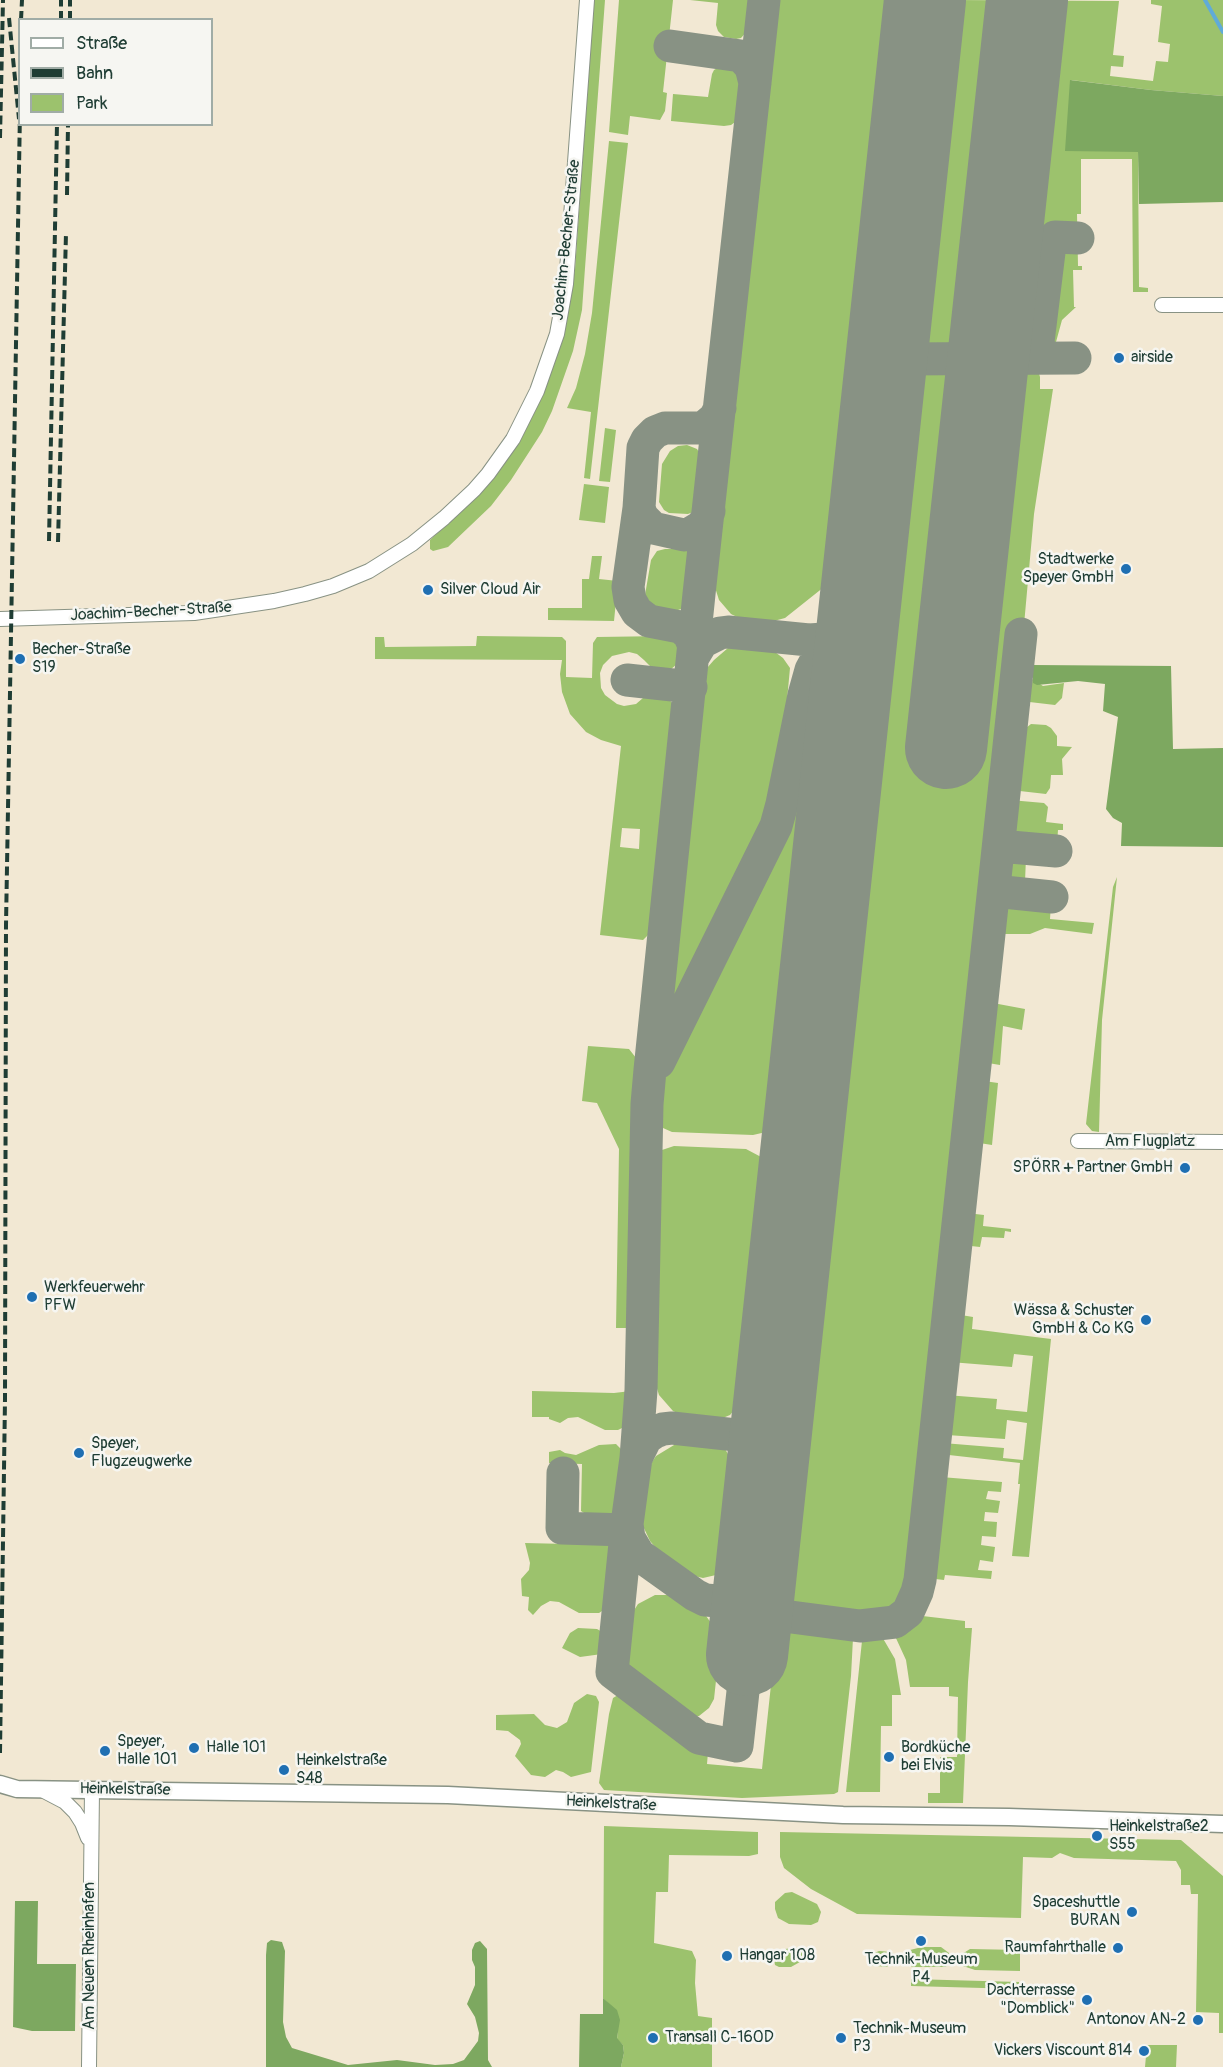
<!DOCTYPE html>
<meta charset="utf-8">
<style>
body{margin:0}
#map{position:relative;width:1223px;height:2067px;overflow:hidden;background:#f2e8d3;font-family:Pangolin,sans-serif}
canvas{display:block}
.legend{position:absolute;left:18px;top:18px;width:195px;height:108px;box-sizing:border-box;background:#f6f6f2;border:2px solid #a0aca6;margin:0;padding:8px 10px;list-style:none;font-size:18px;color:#1f3d34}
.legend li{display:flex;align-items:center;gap:12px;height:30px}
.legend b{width:30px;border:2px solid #a0aca6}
</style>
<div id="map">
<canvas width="1223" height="2067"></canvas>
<ul class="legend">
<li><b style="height:8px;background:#fff"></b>Straße</li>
<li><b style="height:8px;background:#1f3d34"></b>Bahn</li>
<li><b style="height:16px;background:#9cc26d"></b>Park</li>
</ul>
</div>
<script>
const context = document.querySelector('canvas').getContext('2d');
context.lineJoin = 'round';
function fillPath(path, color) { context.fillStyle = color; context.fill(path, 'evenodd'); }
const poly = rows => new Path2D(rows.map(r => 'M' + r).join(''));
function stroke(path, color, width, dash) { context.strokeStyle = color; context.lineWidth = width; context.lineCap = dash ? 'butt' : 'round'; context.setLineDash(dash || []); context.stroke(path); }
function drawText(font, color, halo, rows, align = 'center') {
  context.font = font + ' Pangolin,sans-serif'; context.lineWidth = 5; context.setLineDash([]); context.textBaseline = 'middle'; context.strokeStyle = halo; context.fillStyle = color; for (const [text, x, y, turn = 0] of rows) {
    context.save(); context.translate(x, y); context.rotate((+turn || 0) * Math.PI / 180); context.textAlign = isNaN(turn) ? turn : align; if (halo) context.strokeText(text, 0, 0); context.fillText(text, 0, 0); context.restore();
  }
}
const green = poly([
 [594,0,605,0,585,268,582,310,573,351,552,411,542,432,511,480,491,506,448,547,433,551,430,549,430,540,458,514,518,441,543,394,563,337,575,269],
 [619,0,673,0,663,92,667,93,665,111,660,120,630,116,628,135,609,132],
 [690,0,754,0,749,29,741,38,736,39,724,37,718,31,716,25,718,3],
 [775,0,897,0,834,583,829,583,785,618,770,622,741,619,731,614,719,600,712,578],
 [953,0,1119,1,1113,55,1124,56,1123,67,1111,66,1110,76,1153,81,1156,61,1168,62,1170,44,1158,42,1162,6,1151,4,1151,0,1223,0,1223,96,1151,90,1071,80,1138,152,1139,287,1148,288,1148,292,1133,292,1132,159,1081,159,1081,214,1077,214,1078,266,1082,266,1082,270,1073,270,1074,307,1076,307,1062,320,1056,342,1042,343,1046,308,1039,307,1034,340,1027,350,1022,351,925,353,919,349,916,343],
 [721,66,736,68,744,81,743,112,738,120,731,125,724,126,671,121,673,94,708,97,712,74,714,70],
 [609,141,628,143,590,479,584,478,591,412,567,408,576,388,585,354,592,313],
 [1030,366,1036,367,1038,370,1040,377,1040,389,1053,389,1034,514,1024,625,1015,625,911,1587,902,1606,898,1610,887,1616,872,1618,792,1609,784,1605,781,1599,781,1594,913,375,915,370,923,367],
 [605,428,616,430,610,482,599,481],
 [687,445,697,449,703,459,705,467,700,505,693,512,688,514,669,513,664,510,659,502,662,464,670,451,678,446],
 [584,484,609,487,605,523,579,520],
 [665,549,686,549,693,556,685,603,681,609,675,611,654,608,645,595,651,560,657,551],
 [592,556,602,556,599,579,618,581,614,621,548,620,548,608,582,608,582,579,589,579],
 [1029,625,1033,625,1032,679,1043,686,1064,683,1062,698,1055,705,1021,701],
 [477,636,562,637,566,641,566,677,592,678,593,643,597,637,666,636,676,641,684,651,683,659,664,675,656,672,644,660,637,654,629,652,612,656,603,665,600,673,601,688,605,695,617,704,624,706,636,704,643,698,661,692,666,695,678,711,654,929,643,940,600,935,621,746,601,740,586,732,570,714,562,692,560,674,562,660,375,659,375,637,384,637,385,647,476,646],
 [622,828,640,829,639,849,620,847],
 [738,646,775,652,783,658,790,668,780,775,769,819,760,844,689,985,683,993,677,996,671,993,668,986,701,687,707,668,714,660,728,648],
 [816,699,822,700,775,1124,773,1128,766,1132,753,1135,672,1132,663,1128,658,1119,660,1096,669,1060,782,833],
 [1031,724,1046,725,1051,728,1057,736,1057,746,1072,747,1062,759,1063,775,1051,775,1050,788,1046,794,1011,790,1017,735],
 [1010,800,1044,803,1048,807,1046,822,1063,824,1063,830,1058,830,1057,844,1014,839,1008,836],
 [1010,854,1026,857,1025,882,1022,886,1010,885,1002,879,1004,858],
 [1117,877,1102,1020,1099,1132,1092,1131,1086,1124,1113,887],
 [1006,898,1051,904,1050,919,1094,923,1092,934,1045,928,1030,934,1001,934,996,930,999,904],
 [993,1003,1025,1009,1022,1030,1003,1026,1000,1065,988,1063,983,1053,988,1006],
 [588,1046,629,1049,640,1063,632,1328,616,1328,619,1149,597,1103,582,1101],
 [984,1081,998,1083,992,1145,973,1142,979,1086],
 [674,1146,746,1149,763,1158,771,1171,747,1395,730,1415,718,1420,688,1418,673,1411,659,1395,655,1382,653,1365,657,1161,662,1150],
 [967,1213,984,1215,983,1226,1011,1229,1011,1232,1005,1231,1004,1238,982,1237,980,1247,962,1245],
 [955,1314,973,1317,972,1329,1051,1339,1029,1557,1012,1556,1020,1484,1018,1484,1020,1463,940,1454,943,1443,1004,1448,1003,1458,1023,1460,1027,1423,1007,1420,1005,1439,947,1435,942,1430,946,1395,997,1399,996,1409,1027,1412,1033,1356,1014,1354,1012,1367,950,1362],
 [532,1391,614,1393,631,1391,630,1424,618,1430,605,1430,578,1417,568,1418,560,1423,549,1419,549,1417,532,1417],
 [695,1440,706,1441,725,1449,738,1471,729,1558,722,1571,716,1575,703,1578,686,1574,662,1555,650,1541,642,1524,641,1516,643,1487,652,1462,656,1456,679,1442],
 [616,1444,626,1454,619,1505,615,1512,609,1516,592,1518,581,1511,582,1464,549,1463,549,1452,560,1450,565,1453,576,1455,599,1445],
 [941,1477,1002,1482,1001,1492,988,1491,986,1499,1000,1501,998,1513,985,1512,984,1521,997,1522,996,1537,982,1536,981,1545,995,1547,993,1562,980,1560,978,1570,992,1571,991,1579,945,1575,944,1580,927,1578,936,1482,937,1478],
 [598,1537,605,1540,614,1553,608,1607,599,1613,579,1613,559,1602,550,1601,541,1606,533,1615,528,1610,529,1597,522,1596,521,1579,529,1570,530,1563,525,1543,567,1544],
 [655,1595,675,1595,685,1599,704,1613,716,1630,720,1644,714,1699,709,1708,699,1716,687,1716,676,1712,640,1684,633,1676,626,1661,625,1649,631,1615,638,1604],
 [914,1615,965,1621,965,1628,972,1628,968,1682,963,1803,928,1803,928,1793,940,1793,940,1757,957,1757,958,1697,949,1696,949,1687,910,1687,906,1660,895,1636,897,1629],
 [795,1625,844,1630,852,1634,853,1638,851,1676,838,1792,834,1794,742,1798,604,1790,599,1783,609,1714,613,1698,618,1695,627,1695,633,1699,708,1752,707,1764,762,1769,776,1638,783,1628],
 [578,1628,597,1629,604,1633,606,1639,602,1654,580,1657,562,1648,570,1633],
 [878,1633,881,1635,895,1659,901,1695,892,1695,892,1726,881,1726,880,1792,846,1792,862,1641,868,1634],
 [587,1694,596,1696,599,1702,591,1772,571,1777,563,1772,556,1770,545,1777,531,1775,515,1756,521,1744,520,1740,508,1731,496,1730,496,1715,534,1714,545,1725,557,1728,567,1722,574,1703],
 [604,1826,758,1832,758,1854,749,1856,669,1855,668,1892,656,1892,654,1943,692,1951,696,1960,695,1983,698,2016,712,2018,712,2067,621,2067,624,2053,623,2045,617,2039,618,2030,609,2004,603,1998],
 [780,1832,1181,1840,1223,1876,1223,2033,1219,2033,1219,2013,1196,2012,1198,1894,1191,1894,1190,1885,1181,1885,1181,1870,1176,1861,1074,1858,1060,1853,1052,1858,1023,1857,1021,1918,857,1914,811,1889,784,1868,780,1857],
 [792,1892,817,1904,821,1912,818,1922,811,1925,789,1924,778,1918,775,1909,775,1902,785,1893],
 [801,1947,808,1951,810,1953,807,1958,791,1967,779,1967,775,1965,773,1953,777,1950],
 [941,1947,949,1953,949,1961,946,1967,912,1967,907,1961,906,1957,910,1950,922,1947],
 [970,1949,1020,1950,1020,1971,975,1970,963,1966,960,1961,962,1954],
 [879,1951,892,1952,895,1956,893,1964,886,1967,869,1965,868,1960,870,1955],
 [911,1979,1019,1982,1019,1989,911,1986],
 [1147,2045,1177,2045,1176,2067,1145,2067]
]);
const forest = poly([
 [1070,80,1151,90,1223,96,1223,202,1139,204,1138,152,1065,151],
 [1033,665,1171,666,1173,749,1223,748,1223,847,1121,846,1122,823,1113,818,1106,809,1118,717,1103,711,1105,684,1078,681,1037,685,1033,683],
 [15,1901,38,1901,37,1964,76,1964,75,2031,32,2031,13,2027],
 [271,1940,282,1942,285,1951,283,2022,286,2037,292,2048,348,2065,397,2060,435,2065,453,2064,464,2060,478,2041,479,2033,475,2017,467,2004,475,1985,475,1967,472,1960,472,1950,475,1943,480,1941,487,1949,488,2060,492,2067,266,2067,266,1955,267,1943],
 [603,1998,617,2010,620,2020,617,2038,623,2045,624,2053,621,2067,579,2067,580,2014,603,2014]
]);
const stream = poly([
 [1205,0,1223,32]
]);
const taxiway = poly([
 [670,46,741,56,751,67,755,83],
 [894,293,890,351,892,355,902,359,1075,358],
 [1036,358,1050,244,1055,237,1078,238],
 [880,422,889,366,892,362,902,359],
 [639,508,642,517,653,528,684,535,691,533,701,527,706,520,709,511],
 [809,640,826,646,836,654,842,661,849,686,850,702],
 [694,646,689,634,680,627,649,621,637,612,630,600,628,587,639,508,643,448,647,440,655,432,665,428,703,428,715,418,720,408],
 [693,657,702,642,720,633,728,632,809,640,824,639,838,633],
 [627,680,691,687],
 [999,846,1056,851],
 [994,891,1052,897],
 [659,1062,776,826,782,804,804,695,811,670,822,650,848,623,861,594],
 [736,1435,748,1432,759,1426,774,1406],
 [636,1458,646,1438,655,1432,663,1429,672,1428,736,1435,752,1444,757,1449,764,1462,766,1480],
 [563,1473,562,1528,626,1530],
 [627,1524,629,1538,639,1555,695,1595,705,1600,719,1601,736,1597,750,1585,756,1568],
 [755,1584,756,1599,759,1605,768,1614,860,1626,895,1622,908,1612,917,1592,920,1580,1021,634],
 [747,1655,737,1746,699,1738,612,1672,627,1524,636,1458,641,1390,647,1104,650,1070,699,594,764,0]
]);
const runway = poly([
 [946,748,1027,0],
 [747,1655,925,0]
]);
const minor = poly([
 [1162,305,1223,305],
 [0,619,194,613,274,601,305,594,333,586,369,571,412,544,444,518,474,490,488,474,513,439,537,391,557,334,566,284,587,0],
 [1078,1141,1223,1142],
 [44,1791,65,1802,75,1812,82,1823,88,1838],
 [89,2067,92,1789]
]);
const tertiary = poly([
 [0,1784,17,1789,448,1795,843,1815,1009,1817,1223,1824]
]);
const rail = poly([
 [9,18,19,119],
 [21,20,22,0],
 [61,20,61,0],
 [70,20,70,0],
 [0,138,3,0],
 [67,195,68,124],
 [49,541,57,124],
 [58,542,66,233],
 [0,1753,5,1399,6,925,20,111]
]);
const markers = [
 [1119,358,6,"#1f6fb2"],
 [1126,569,6,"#1f6fb2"],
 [428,590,6,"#1f6fb2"],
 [20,659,6,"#1f6fb2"],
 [1185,1168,6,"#1f6fb2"],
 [32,1297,6,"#1f6fb2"],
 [1146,1320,6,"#1f6fb2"],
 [79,1453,6,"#1f6fb2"],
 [194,1748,6,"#1f6fb2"],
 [105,1751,6,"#1f6fb2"],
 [889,1757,6,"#1f6fb2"],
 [284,1770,6,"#1f6fb2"],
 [1097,1836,6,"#1f6fb2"],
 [1132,1912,6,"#1f6fb2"],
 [921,1941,6,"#1f6fb2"],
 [1118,1948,6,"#1f6fb2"],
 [727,1956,6,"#1f6fb2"],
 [1087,2000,6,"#1f6fb2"],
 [1198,2020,6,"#1f6fb2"],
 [653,2038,6,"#1f6fb2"],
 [841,2038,6,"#1f6fb2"],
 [1144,2051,6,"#1f6fb2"]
];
const streetNames = [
 ["Joachim-Becher-Straße",567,240,-84],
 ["Joachim-Becher-Straße",151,612,-3],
 ["Am Flugplatz",1150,1142],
 ["Heinkelstraße",125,1790,1],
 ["Heinkelstraße",611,1804,3],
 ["Am Neuen Rheinhafen",90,1956,-90]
];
const poiNames = [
 ["airside",1131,358],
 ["Stadtwerke",1114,560,"right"],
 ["Speyer GmbH",1114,578,"right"],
 ["Silver Cloud Air",440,590],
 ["Becher-Straße",32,650],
 ["S19",32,668],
 ["SPÖRR + Partner GmbH",1173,1168,"right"],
 ["Werkfeuerwehr",44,1288],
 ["PFW",44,1306],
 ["Wässa & Schuster",1134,1311,"right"],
 ["GmbH & Co KG",1134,1329,"right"],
 ["Speyer,",91,1444],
 ["Flugzeugwerke",91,1462],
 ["Speyer,",117,1742],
 ["Halle 101",117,1760],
 ["Halle 101",206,1748],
 ["Bordküche",901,1748],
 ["bei Elvis",901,1766],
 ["Heinkelstraße",296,1761],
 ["S48",296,1779],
 ["Heinkelstraße2",1109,1827],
 ["S55",1109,1845],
 ["Spaceshuttle",1120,1903,"right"],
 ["BURAN",1120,1921,"right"],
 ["Raumfahrthalle",1106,1948,"right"],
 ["Hangar 108",739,1956],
 ["Technik-Museum",921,1960,"center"],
 ["P4",921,1978,"center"],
 ["Dachterrasse",1075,1991,"right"],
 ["\"Domblick\"",1075,2009,"right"],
 ["Antonov AN-2",1186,2020,"right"],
 ["Technik-Museum",853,2029],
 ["P3",853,2047],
 ["Transall C-160D",665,2038],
 ["Vickers Viscount 814",1132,2051,"right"]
];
fillPath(green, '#9cc26d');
fillPath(forest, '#7da860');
stroke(stream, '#60abd8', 4);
stroke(taxiway, '#889284', 33);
stroke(runway, '#889284', 82);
stroke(minor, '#889284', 16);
stroke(tertiary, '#889284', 19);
stroke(minor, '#fff', 14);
stroke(tertiary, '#fff', 16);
stroke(rail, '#1f3d34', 4, [9, 4.5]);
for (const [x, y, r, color] of markers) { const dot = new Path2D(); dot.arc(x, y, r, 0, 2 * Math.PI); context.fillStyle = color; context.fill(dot); stroke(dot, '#f6f6f2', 2); }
drawText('16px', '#1f3d34', '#f6f6f2', streetNames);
drawText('16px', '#1f3d34', '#f6f6f2', poiNames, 'left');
</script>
